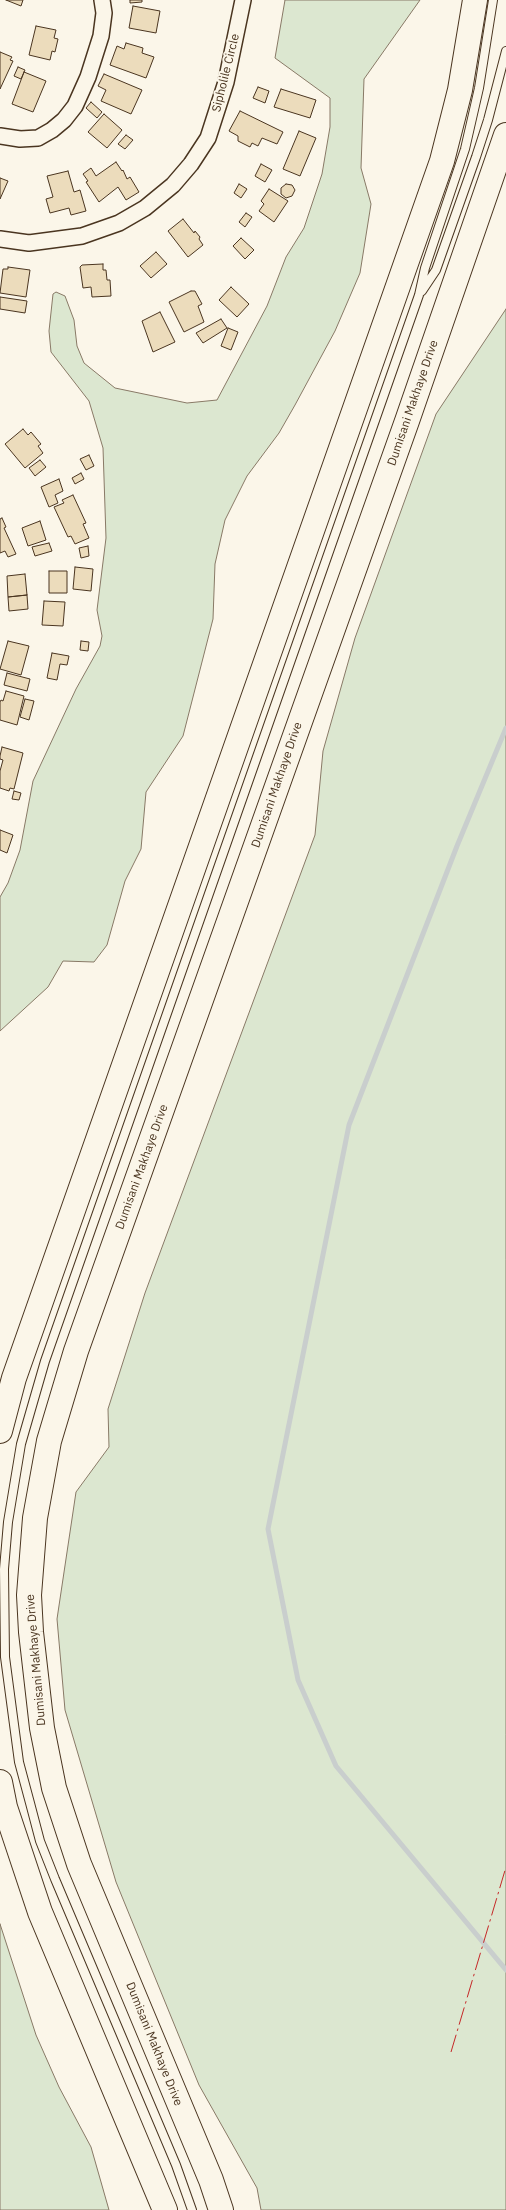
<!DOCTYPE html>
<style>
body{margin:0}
canvas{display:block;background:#fbf6e9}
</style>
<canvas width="506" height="2210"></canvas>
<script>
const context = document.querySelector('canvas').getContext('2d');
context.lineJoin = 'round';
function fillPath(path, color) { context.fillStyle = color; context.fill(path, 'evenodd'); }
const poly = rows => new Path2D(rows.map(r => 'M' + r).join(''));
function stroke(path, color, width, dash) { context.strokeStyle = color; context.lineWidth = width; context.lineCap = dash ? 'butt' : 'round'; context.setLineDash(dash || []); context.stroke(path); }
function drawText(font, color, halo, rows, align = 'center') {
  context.font = font + ' "IBM Plex Sans",sans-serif'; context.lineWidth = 4; context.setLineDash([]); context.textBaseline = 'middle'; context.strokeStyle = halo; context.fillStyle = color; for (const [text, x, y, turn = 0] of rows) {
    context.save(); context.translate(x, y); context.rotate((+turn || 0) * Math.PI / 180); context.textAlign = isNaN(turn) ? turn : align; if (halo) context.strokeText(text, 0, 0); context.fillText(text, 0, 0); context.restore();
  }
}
const green = poly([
 [285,0,420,0,364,79,361,168,371,204,360,273,335,331,295,405,279,433,247,476,225,520,215,564,213,619,183,736,146,792,141,849,125,881,107,945,94,962,63,961,48,987,0,1031,0,897,8,883,20,850,33,781,76,689,100,646,102,636,97,610,106,538,103,448,89,401,51,352,49,331,53,294,56,292,65,296,74,320,77,346,84,363,115,388,187,403,217,400,267,306,286,257,304,228,322,174,330,127,330,98,275,58,285,0],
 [506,309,506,2210,261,2210,257,2188,199,2085,116,1882,65,1710,57,1619,76,1492,109,1447,108,1409,145,1293,315,835,323,751,355,638,436,414,506,309],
 [0,1924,36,2035,59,2087,91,2147,109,2210,0,2210,0,1924]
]);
const stream = poly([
 [506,728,457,846,349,1125,268,1529,298,1680,336,1766,506,1970]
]);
const building = poly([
 [6,0,23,0,21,6,6,0],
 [130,0,142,0,142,2,130,3,130,0],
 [133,6,160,11,156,33,129,28,133,6],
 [36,26,56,30,54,38,58,39,55,52,52,51,50,60,29,55,36,26],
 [126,43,143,48,142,53,154,57,146,78,110,65,117,46,124,49,126,43],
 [0,52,12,57,10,60,13,61,0,89,0,52],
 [18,67,25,70,21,79,14,76,18,67],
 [24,72,46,81,33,112,12,104,24,72],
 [104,74,142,90,131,114,101,101,106,90,98,86,104,74],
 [258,87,269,91,265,103,253,98,258,87],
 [281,89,316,100,310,118,274,107,281,89],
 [91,102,102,112,97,118,86,108,91,102],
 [240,111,283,132,277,144,262,138,258,146,252,143,250,147,238,141,238,136,229,131,240,111],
 [104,114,122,130,107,148,88,132,104,114],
 [299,131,316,138,300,176,283,169,299,131],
 [126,135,133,140,125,149,118,144,126,135],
 [116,162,122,171,123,170,127,179,130,177,139,192,126,200,118,187,99,202,86,182,88,181,83,174,91,168,96,176,116,162],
 [261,164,272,170,265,182,255,176,261,164],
 [68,171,74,192,80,190,86,211,71,215,69,208,50,213,46,199,53,197,47,176,68,171],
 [0,178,8,181,0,199,0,178],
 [239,184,247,189,241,198,234,193,239,184],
 [286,184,292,185,295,190,292,196,286,198,281,194,281,188,286,184],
 [269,189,288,201,274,222,259,211,264,204,261,201,269,189],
 [246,213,252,217,245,227,239,222,246,213],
 [183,219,194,233,195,231,200,237,199,239,203,245,188,257,168,231,183,219],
 [241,238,254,250,245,259,233,246,241,238],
 [156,252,167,264,151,278,140,266,156,252],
 [103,264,103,270,106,270,107,280,110,280,111,296,92,297,91,287,83,288,80,267,82,265,103,264],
 [8,267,30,270,26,297,0,293,3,269,8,269,8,267],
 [231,287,249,304,237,317,219,300,231,287],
 [191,291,195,291,202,304,198,306,204,322,184,332,169,302,191,291],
 [0,297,27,301,25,313,0,309,0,297],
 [160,312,175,342,153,352,142,321,160,312],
 [221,319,227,328,203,343,196,333,221,319],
 [228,328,238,332,231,350,221,346,228,328],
 [23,429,28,435,31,432,41,444,38,446,43,453,25,468,5,444,23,429],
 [89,455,94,466,86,470,80,459,89,455],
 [40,460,46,467,35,476,29,468,40,460],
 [81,473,84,479,75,484,72,478,81,473],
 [59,479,63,491,55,495,58,503,49,507,41,487,59,479],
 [73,495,86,523,83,524,89,538,75,544,71,536,68,537,54,507,64,503,62,500,73,495],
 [2,518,6,527,4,528,16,554,8,557,5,551,0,553,0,519,2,518],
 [40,521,46,540,28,546,22,528,40,521],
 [49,543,52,551,35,556,32,547,49,543],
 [88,546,89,556,81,558,79,548,88,546],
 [75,567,93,569,91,591,73,589,75,567],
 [49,571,67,571,67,593,49,593,49,571],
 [25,574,27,595,8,597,7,576,25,574],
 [27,595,28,609,9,611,8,597,27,595],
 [44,601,65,602,63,626,42,625,44,601],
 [8,641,29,646,21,675,0,669,8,641],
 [81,641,89,642,88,651,80,650,81,641],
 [52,653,69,656,67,665,60,664,57,680,47,678,52,653],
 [7,673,30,679,27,691,4,685,7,673],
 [6,691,24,696,17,725,0,720,0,702,1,700,3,701,6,691],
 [25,699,34,701,29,720,20,717,25,699],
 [2,747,23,753,14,789,10,788,9,791,0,788,0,771,3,760,0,759,0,756,2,747],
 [14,791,21,793,19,800,12,799,14,791],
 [0,830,13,835,7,853,0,850,0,830]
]);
const lane = poly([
 [422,291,436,270,476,157,488,120,506,51],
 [192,2210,176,2165,55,1879,40,1841,30,1803,19,1762,5,1657,4,1569,8,1522,21,1444,45,1361,419,295,425,268,465,149,479,88,493,0]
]);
const street = poly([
 [0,136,20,139,38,138,52,130,64,120,75,106,88,77,101,36,104,13,102,0],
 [0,239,29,243,82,236,119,223,145,208,173,185,191,164,208,138,226,82,243,0]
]);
const primary = poly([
 [0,1431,14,1378,442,161,460,90,475,0],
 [0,1782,5,1807,40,1912,165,2210],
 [221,2210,211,2180,79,1864,54,1788,42,1728,31,1632,29,1595,35,1518,49,1441,76,1351,407,421,506,135]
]);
const power = poly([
 [451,2052,506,1867]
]);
const streetNames = [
 ["Sipholile Circle",226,73,-76],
 ["Dumisani Makhaye Drive",413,403,-71],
 ["Dumisani Makhaye Drive",277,785,-71],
 ["Dumisani Makhaye Drive",142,1167,-70],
 ["Dumisani Makhaye Drive",36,1660,-95],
 ["Dumisani Makhaye Drive",154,2044,68]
];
fillPath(green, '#dce7d0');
stroke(green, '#887966', 1);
stroke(stream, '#c9cecd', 5);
fillPath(building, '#ecdcbc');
stroke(building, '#4a3520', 1);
stroke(lane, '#4a3520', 10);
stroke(street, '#4a3520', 18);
stroke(primary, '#4a3520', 26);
stroke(lane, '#fbf6e9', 8);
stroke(street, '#fbf6e9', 15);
stroke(primary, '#fbf6e9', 24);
stroke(power, '#c62828', 1, [18, 4, 2.5, 4]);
drawText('12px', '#4a3520', '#fbf6e9', streetNames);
</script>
